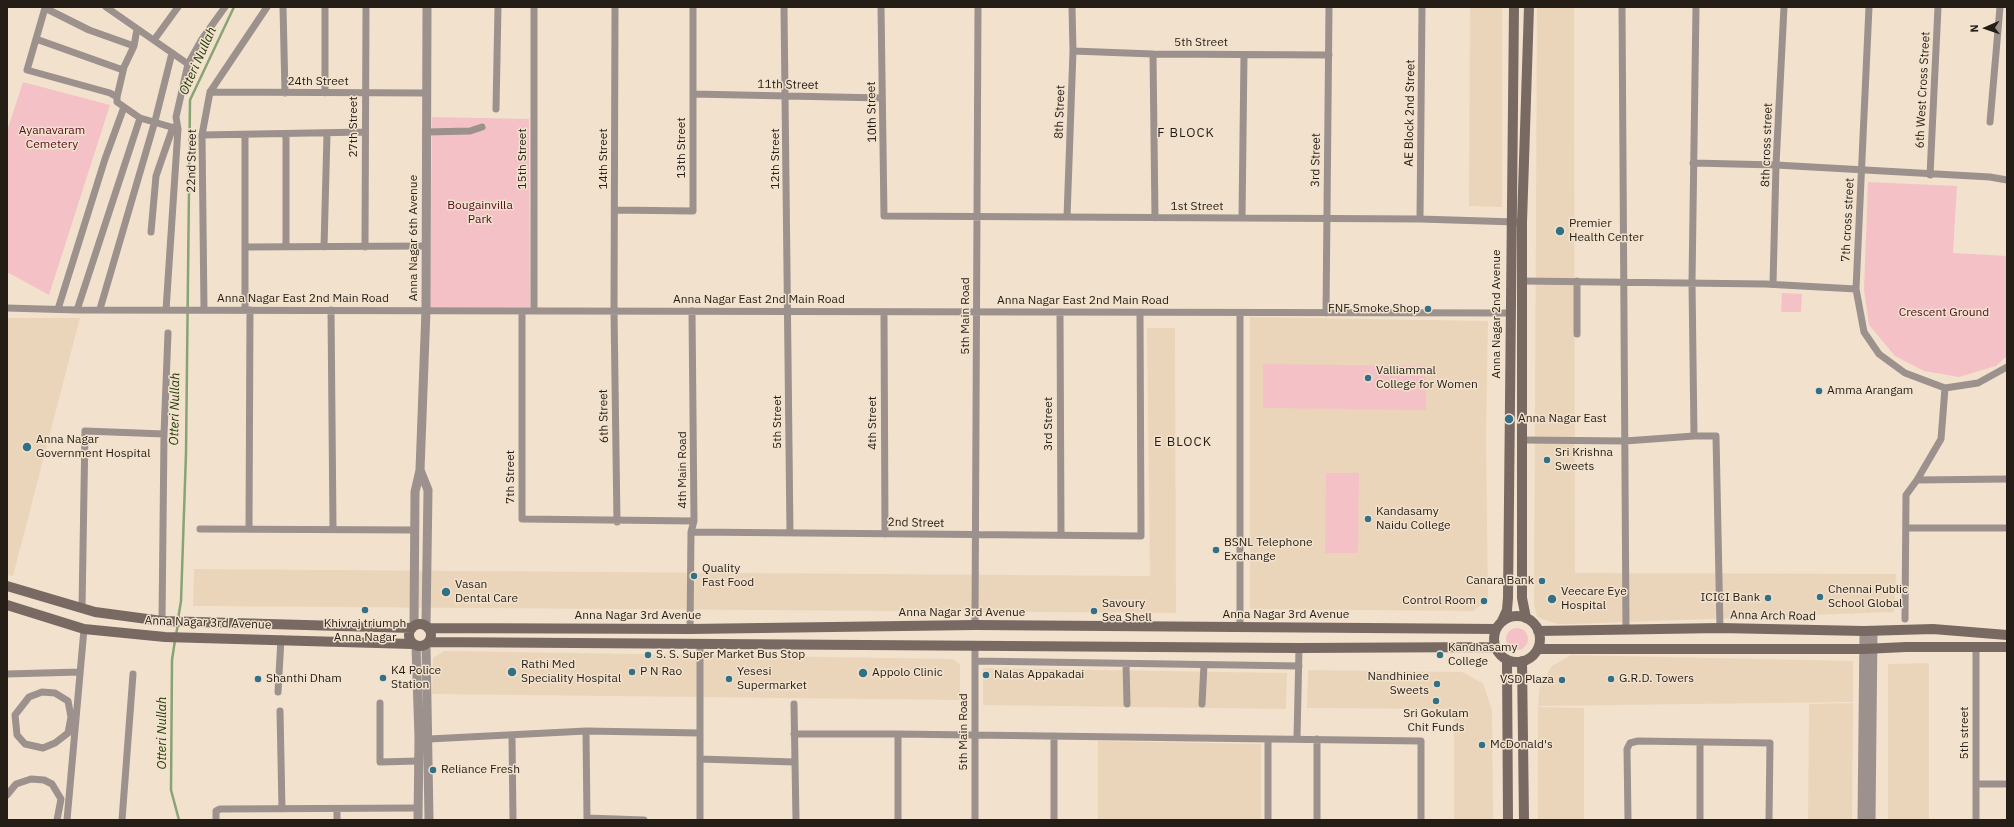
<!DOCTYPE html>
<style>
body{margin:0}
#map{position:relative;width:2014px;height:827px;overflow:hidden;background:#f2e2cd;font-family:"IBM Plex Sans",sans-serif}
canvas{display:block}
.frame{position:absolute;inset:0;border:8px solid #241e16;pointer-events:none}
.north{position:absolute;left:1966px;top:8px;width:40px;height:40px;-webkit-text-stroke:3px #f2e2cd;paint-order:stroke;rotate:268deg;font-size:11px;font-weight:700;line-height:16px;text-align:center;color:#241e16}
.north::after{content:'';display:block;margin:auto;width:14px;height:18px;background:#241e16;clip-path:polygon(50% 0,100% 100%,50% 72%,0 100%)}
</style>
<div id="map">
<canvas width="2014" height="827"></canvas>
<div class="frame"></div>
<div class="north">N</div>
</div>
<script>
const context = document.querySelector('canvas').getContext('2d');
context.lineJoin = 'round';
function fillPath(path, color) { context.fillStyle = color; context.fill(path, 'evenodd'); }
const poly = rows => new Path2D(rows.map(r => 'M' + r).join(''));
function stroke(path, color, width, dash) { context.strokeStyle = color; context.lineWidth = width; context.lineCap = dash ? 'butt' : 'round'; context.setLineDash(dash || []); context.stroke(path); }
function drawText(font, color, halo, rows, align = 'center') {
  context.font = font + ' "IBM Plex Sans",sans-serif'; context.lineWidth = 3; context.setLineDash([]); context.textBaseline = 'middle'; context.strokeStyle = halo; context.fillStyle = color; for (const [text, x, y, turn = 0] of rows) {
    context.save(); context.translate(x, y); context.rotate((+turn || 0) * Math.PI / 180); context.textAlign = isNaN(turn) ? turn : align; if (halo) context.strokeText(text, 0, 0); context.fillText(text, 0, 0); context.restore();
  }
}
const built = poly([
 [1470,7,1502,7,1502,207,1469,206],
 [1537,7,1574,7,1575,573,1896,574,1894,612,1575,624,1557,624,1537,617,1534,604],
 [1250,317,1488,321,1486,437,1488,600,1473,611,1250,609],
 [7,318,80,318,13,576,7,575],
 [1147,328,1175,328,1176,613,193,606,194,569,1150,576],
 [444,651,953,659,960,664,960,700,432,694,433,658],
 [1571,655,1853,661,1853,702,1538,706,1540,686,1552,666],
 [1929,663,1929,820,1888,820,1888,664],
 [983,668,1287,673,1286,709,983,705],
 [1308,670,1462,672,1483,683,1492,710,1493,820,1454,820,1454,709,1307,708],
 [1853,703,1852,820,1808,820,1809,704],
 [1538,707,1584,708,1584,820,1538,820],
 [1098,741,1261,744,1261,820,1098,820]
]);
const green = poly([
 [23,82,110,105,49,295,7,272,7,131],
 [432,117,529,119,530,307,430,307],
 [1868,182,1957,186,1953,253,2007,256,2007,356,1996,366,1959,377,1924,371,1895,356,1869,325,1864,290],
 [1782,293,1802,294,1801,312,1781,312],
 [1263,364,1426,366,1426,410,1263,408],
 [1326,473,1359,473,1358,553,1325,553],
 '1506 639a11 11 0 1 1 22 0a11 11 0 1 1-22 0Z'
]);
const stream = poly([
 [178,619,181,601,186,453,190,100,234,7],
 [176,635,178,624],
 [175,640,172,660,171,790,179,820]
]);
const minor = poly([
 [106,7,188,64],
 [283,7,285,93],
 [534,7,534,311],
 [615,7,614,311,617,522],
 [784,7,790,533],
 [881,7,884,216,1420,219,1516,222],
 [1622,7,1626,629],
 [1869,7,1856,289,1864,332,1879,354,1905,373,1945,388,1978,383,2007,367],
 [36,39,123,70],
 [154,40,178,7],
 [134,46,89,30,45,8,27,70,110,93,117,97,117,102,140,118,178,129],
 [1073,51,1153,54,1329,55],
 [1153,54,1155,218],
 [210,92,426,93],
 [325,93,325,7],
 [693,94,882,98],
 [117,97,124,67,134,46,137,29],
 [496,109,498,7],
 [1990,122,2000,7],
 [426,132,470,131,482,127],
 [286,134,286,246],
 [202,135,365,132],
 [1693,163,1776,165,1990,177,2007,180],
 [1930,175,1938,7],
 [615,210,693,211,693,7],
 [1067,217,1073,51,1072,7],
 [1242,218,1244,55],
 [1420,219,1422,7],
 [151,232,156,176,173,127],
 [245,247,426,246],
 [324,247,327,134],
 [365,247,366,7],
 [1522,281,1765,284,1856,289],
 [1773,284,1776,165,1784,7],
 [7,308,77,310,1511,313],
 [58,309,105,159,124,107],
 [100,309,155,121,172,53],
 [77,310,140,118],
 [166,310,178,129,176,117,188,64,202,39,225,7],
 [204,310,202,135,210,92,267,7],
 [245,310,245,135],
 [331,310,333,528],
 [522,311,522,519,694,521],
 [884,312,885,534],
 [1060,312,1061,535],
 [1326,313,1329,7],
 [1577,334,1577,281],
 [1694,436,1692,282,1696,7],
 [1522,440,1625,441,1694,436,1716,436,1720,628],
 [1917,480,2007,479],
 [1906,528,2007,528],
 [200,529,414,530],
 [249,529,250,310],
 [691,532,1141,536,1140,312],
 [82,608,85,431,164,434],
 [1905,619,1906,495,1917,480,1941,439,1945,388],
 [162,621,164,434,168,333],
 [975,625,978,7],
 [1240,628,1240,313],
 [690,629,691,532,694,521,692,311],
 [700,643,700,820],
 [975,661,1299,666],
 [1126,664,1127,704],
 [7,674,80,672],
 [278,692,281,639],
 [380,703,380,762,418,761],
 [794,704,796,820],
 [1202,704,1204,665],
 [280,711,282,809],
 [71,717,68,733,55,743,43,748,25,744,17,735,15,715,29,697,42,692,55,693,68,701,71,717,76,717],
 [586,731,587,820],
 [794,734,898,734,1421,741,1421,820],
 [898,734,898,820],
 [512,736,513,820],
 [1297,738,1299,648],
 [429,739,586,731,700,733],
 [700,759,794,762],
 [1976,784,2007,784],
 [7,795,16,784,31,779,44,780,52,784,61,799,57,820],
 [587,818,644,820],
 [67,820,84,629],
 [122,820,133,674],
 [216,820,216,811,220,809,418,808],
 [337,820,337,809],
 [975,820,975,645],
 [1054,820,1054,736],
 [1268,820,1268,739],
 [1317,820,1317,739],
 [1628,820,1627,749,1630,743,1638,741,1770,743,1769,820],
 [1700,820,1700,742],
 [1976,820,1976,647]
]);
const tertiary = poly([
 [420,470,428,490,426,626],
 [414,626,415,492,420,470,426,310,427,7],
 [426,645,429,820],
 [416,646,419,738,418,820],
 [1862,820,1864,631],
 [1871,820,1873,631]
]);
const secondary = poly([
 [7,586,95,612,162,621,412,628],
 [7,605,84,629,165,637,412,644],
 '1494 639a23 23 0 1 1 46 0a23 23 0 1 1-46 0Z',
 [1526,618,1522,598,1522,222,1529,7],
 [1502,621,1507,610,1508,598,1514,7],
 '409 635a11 11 0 1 1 22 0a11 11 0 1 1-22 0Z',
 [428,628,690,629,975,625,1496,629],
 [1538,631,1720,628,1864,631,1933,629,2007,635],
 [429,642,1299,648,1495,647],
 [1538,649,1864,649,1906,647,2007,647],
 [1507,660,1508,820],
 [1522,661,1524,820]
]);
const markers = [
 [1560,231,5,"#317085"],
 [1428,309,4,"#317085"],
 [1368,378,4,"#317085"],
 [1819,391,4,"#317085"],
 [1509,419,5,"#317085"],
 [27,447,5,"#317085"],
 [1547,460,4,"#317085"],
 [1368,519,4,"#317085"],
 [1216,550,4,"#317085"],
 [694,576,4,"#317085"],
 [1542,581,4,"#317085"],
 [446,592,5,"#317085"],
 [1820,597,4,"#317085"],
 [1768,598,4,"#317085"],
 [1552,599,5,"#317085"],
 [1484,601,4,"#317085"],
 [365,610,4,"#317085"],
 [1094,611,4,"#317085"],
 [648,655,4,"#317085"],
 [1440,655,4,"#317085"],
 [512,672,5,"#317085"],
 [632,672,4,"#317085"],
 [863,673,5,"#317085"],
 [986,675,4,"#317085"],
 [383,678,4,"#317085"],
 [258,679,4,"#317085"],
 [729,679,4,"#317085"],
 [1611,679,4,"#317085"],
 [1562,680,4,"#317085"],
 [1437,684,4,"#317085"],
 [1436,701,4,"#317085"],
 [1482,745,4,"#317085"],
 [433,770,4,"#317085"]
];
const streetNames = [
 ["5th Street",1201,43],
 ["24th Street",318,82],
 ["11th Street",788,85,1],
 ["6th West Cross Street",1923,90,-87],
 ["10th Street",872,112,-91],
 ["8th Street",1060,112,-88],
 ["AE Block 2nd Street",1410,113,-89],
 ["27th Street",354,127,-90],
 ["8th cross street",1767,145,-88],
 ["13th Street",682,148,-90],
 ["15th Street",523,159,-90],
 ["14th Street",604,159,-90],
 ["12th Street",776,159,-90],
 ["3rd Street",1316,160,-89],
 ["22nd Street",192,161,-89],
 ["1st Street",1197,207],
 ["7th cross street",1848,220,-87],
 ["Anna Nagar 6th Avenue",414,238,-90],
 ["Anna Nagar East 2nd Main Road",303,299],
 ["Anna Nagar East 2nd Main Road",759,300],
 ["Anna Nagar East 2nd Main Road",1083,301],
 ["Anna Nagar 2nd Avenue",1497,314,-90],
 ["5th Main Road",966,316,-90],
 ["6th Street",604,416,-91],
 ["5th Street",778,422,-90],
 ["4th Street",873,423,-90],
 ["3rd Street",1049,424,-90],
 ["4th Main Road",683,470,-90],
 ["7th Street",511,477,-90],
 ["2nd Street",916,523,1],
 ["Anna Nagar 3rd Avenue",962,613],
 ["Anna Nagar 3rd Avenue",1286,615],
 ["Anna Nagar 3rd Avenue",638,616],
 ["Anna Arch Road",1773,616,1],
 ["Anna Nagar 3rd Avenue",208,623,2],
 ["5th Main Road",964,732,-90],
 ["5th street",1965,733,-90]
];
const parkNames = [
 ["Ayanavaram",52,131],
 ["Cemetery",52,145],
 ["Bougainvilla",480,206],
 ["Park",480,220],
 ["Crescent Ground",1944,313]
];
const poiNames = [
 ["Premier",1569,224],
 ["Health Center",1569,238],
 ["FNF Smoke Shop",1420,309,"right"],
 ["Valliammal",1376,371],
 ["College for Women",1376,385],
 ["Amma Arangam",1827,391],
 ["Anna Nagar East",1518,419],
 ["Anna Nagar",36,440],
 ["Government Hospital",36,454],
 ["Sri Krishna",1555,453],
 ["Sweets",1555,467],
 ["Kandasamy",1376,512],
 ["Naidu College",1376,526],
 ["BSNL Telephone",1224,543],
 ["Exchange",1224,557],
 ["Quality",702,569],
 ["Fast Food",702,583],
 ["Canara Bank",1534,581,"right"],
 ["Vasan",455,585],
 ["Dental Care",455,599],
 ["Chennai Public",1828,590],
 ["School Global",1828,604],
 ["Veecare Eye",1561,592],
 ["Hospital",1561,606],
 ["ICICI Bank",1760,598,"right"],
 ["Control Room",1476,601,"right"],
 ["Savoury",1102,604],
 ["Sea Shell",1102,618],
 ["Khivraj triumph",365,624,"center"],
 ["Anna Nagar",365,638,"center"],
 ["Kandhasamy",1448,648],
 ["College",1448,662],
 ["S. S. Super Market Bus Stop",656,655],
 ["Rathi Med",521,665],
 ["Speciality Hospital",521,679],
 ["K4 Police",391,671],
 ["Station",391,685],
 ["P N Rao",640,672],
 ["Yesesi",737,672],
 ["Supermarket",737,686],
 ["Appolo Clinic",872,673],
 ["Nalas Appakadai",994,675],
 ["Nandhiniee",1429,677,"right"],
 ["Sweets",1429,691,"right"],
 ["Shanthi Dham",266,679],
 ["G.R.D. Towers",1619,679],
 ["VSD Plaza",1554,680,"right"],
 ["Sri Gokulam",1436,714,"center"],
 ["Chit Funds",1436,728,"center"],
 ["McDonald's",1490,745],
 ["Reliance Fresh",441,770]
];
const waterNames = [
 ["Otteri Nullah",198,61,-66],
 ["Otteri Nullah",175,409,-89],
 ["Otteri Nullah",162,733,-90]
];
const neighbourhoodNames = [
 ["F BLOCK",1186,133],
 ["E BLOCK",1183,442]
];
fillPath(built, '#ebd5ba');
fillPath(green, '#f4c2c6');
stroke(stream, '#88a474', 2.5);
stroke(minor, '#9c918c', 7);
stroke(tertiary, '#9c918c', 9);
stroke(secondary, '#796963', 10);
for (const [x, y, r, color] of markers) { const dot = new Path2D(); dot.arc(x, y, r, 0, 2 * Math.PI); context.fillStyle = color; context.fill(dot); stroke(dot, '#f2e2cd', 1.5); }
drawText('12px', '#241e16', '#f2e2cd', streetNames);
drawText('12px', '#560a1d', '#f2e2cd', parkNames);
drawText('12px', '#241e16', '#f2e2cd', poiNames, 'left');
drawText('italic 13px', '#223d07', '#f2e2cd', waterNames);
context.letterSpacing = '1px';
drawText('13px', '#241e16', '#f2e2cd', neighbourhoodNames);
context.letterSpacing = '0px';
</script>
